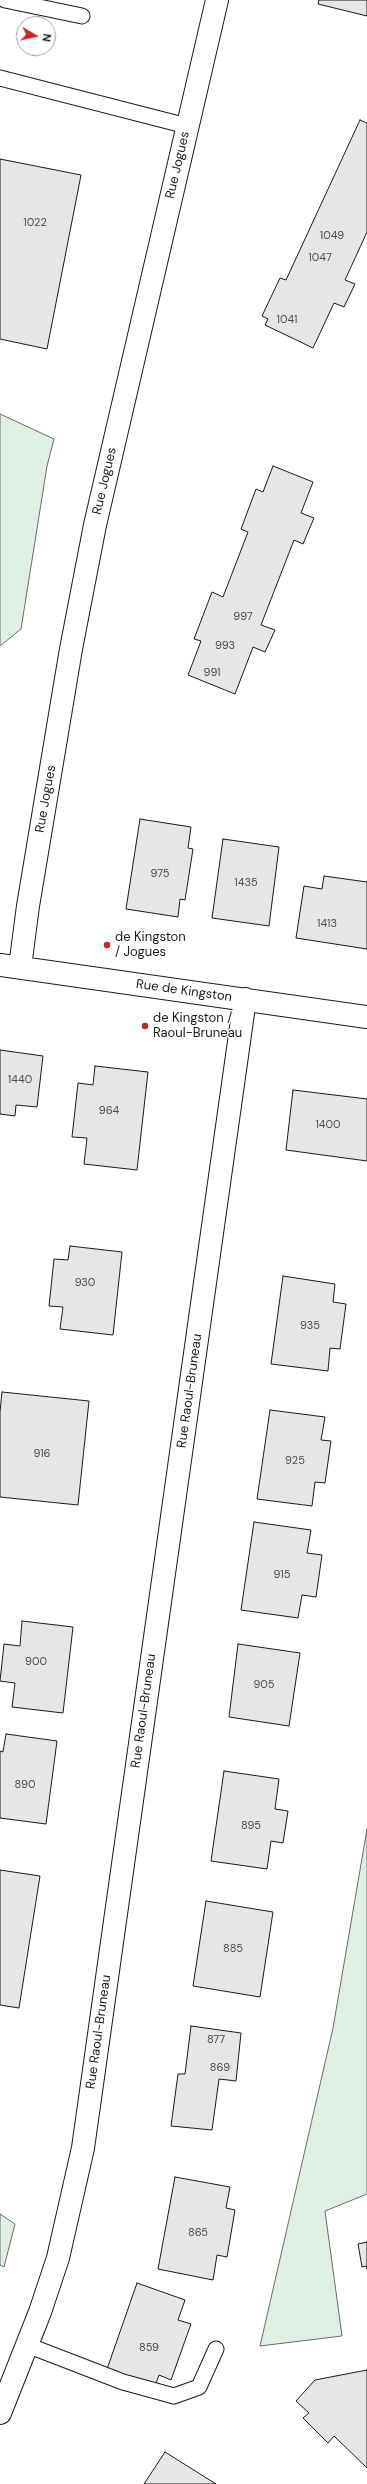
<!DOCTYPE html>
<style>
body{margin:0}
#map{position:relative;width:367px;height:2484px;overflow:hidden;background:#fff;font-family:"DM Sans",sans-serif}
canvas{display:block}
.north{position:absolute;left:16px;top:16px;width:40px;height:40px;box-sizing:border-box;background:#fff;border:1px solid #a3a3a3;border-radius:50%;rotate:99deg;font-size:11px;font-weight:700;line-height:16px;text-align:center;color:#1a1a1a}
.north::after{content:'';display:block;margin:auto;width:14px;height:18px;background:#c62828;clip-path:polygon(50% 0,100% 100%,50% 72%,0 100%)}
</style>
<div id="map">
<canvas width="367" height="2484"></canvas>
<div class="north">N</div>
</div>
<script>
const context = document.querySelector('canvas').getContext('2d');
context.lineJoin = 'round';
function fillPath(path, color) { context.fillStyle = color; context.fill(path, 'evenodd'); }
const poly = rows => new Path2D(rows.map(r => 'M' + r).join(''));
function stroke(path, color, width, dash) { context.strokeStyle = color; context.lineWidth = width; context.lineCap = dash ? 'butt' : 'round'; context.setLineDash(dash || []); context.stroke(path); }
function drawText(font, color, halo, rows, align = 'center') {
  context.font = font + ' "DM Sans",sans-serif'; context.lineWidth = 3; context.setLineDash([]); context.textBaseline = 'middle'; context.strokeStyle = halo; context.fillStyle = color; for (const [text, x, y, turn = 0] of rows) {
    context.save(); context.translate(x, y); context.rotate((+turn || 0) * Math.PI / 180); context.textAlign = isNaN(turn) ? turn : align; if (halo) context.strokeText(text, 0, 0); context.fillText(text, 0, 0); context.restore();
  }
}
const green = poly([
 [0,414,54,439,47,466,21,629,0,646,0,414],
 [367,1829,367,2194,325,2211,342,2336,260,2346,333,2028,367,1829],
 [0,2214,15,2224,4,2267,0,2265,0,2214]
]);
const building = poly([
 [319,0,367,0,367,16,318,4,319,0],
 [360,120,367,123,367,232,345,280,355,284,344,307,334,303,313,348,265,325,268,319,262,316,280,278,286,280,360,120],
 [0,159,81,175,47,349,0,339,0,159],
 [273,466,313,482,301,513,314,518,303,544,294,540,261,625,275,630,265,652,253,647,235,694,188,675,201,641,194,639,212,592,223,597,248,532,241,529,256,489,263,492,273,466],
 [140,819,191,827,188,848,193,849,185,900,180,899,178,917,126,909,140,819],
 [223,839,279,847,269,926,212,918,223,839],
 [324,876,367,882,367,949,296,938,304,886,322,889,324,876],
 [0,1050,43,1056,37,1107,16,1105,15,1116,0,1114,0,1050],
 [95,1066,148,1072,137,1170,84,1164,87,1138,72,1137,78,1083,93,1085,95,1066],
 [293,1090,367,1099,367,1161,286,1150,293,1090],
 [70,1246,122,1252,113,1335,60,1329,63,1307,49,1306,54,1259,68,1260,70,1246],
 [283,1276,335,1284,333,1302,346,1304,340,1349,330,1348,328,1371,271,1364,283,1276],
 [2,1392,89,1401,78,1505,0,1497,0,1412,2,1392],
 [270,1410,325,1417,321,1440,331,1441,325,1483,315,1482,312,1506,257,1499,270,1410],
 [254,1522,311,1530,307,1553,322,1555,316,1597,302,1595,298,1618,241,1610,254,1522],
 [22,1621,73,1627,63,1713,12,1707,15,1683,0,1681,4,1644,20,1646,22,1621],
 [238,1644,300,1653,289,1726,229,1717,238,1644],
 [6,1734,57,1741,46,1824,0,1818,0,1751,3,1752,6,1734],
 [224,1771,279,1779,275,1809,288,1811,283,1843,271,1841,267,1869,211,1861,224,1771],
 [0,1870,40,1876,19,2008,0,2005,0,1870],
 [206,1901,273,1912,260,1997,193,1986,206,1901],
 [191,2026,241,2033,236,2081,219,2079,212,2130,171,2126,178,2074,185,2074,191,2026],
 [175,2177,230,2187,226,2208,235,2210,227,2257,217,2255,213,2280,158,2269,175,2177],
 [367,2242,367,2269,366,2266,362,2267,358,2244,367,2242],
 [137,2283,185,2300,178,2320,191,2324,171,2380,159,2375,154,2389,106,2372,137,2283],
 [367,2370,367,2468,334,2436,328,2443,303,2418,309,2413,296,2401,315,2380,367,2370],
 [165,2452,216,2484,144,2484,165,2452]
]);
const lane = poly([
 [5,0,82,16],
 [0,78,187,126],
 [27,2345,123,2382,174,2396,199,2387,216,2349]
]);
const street = poly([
 [0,965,367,1017],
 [20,967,28,906,71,649,95,525,217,0],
 [0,2413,40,2312,58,2258,83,2148,245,999]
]);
const markers = [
 [107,945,4,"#c62828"],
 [145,1026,4,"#c62828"]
];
const numberNames = [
 ["1022",35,223],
 ["1049",332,236],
 ["1047",320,258],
 ["1041",287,320],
 ["997",243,617],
 ["993",225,646],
 ["991",212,673],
 ["975",160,874],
 ["1435",246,883],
 ["1413",327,924],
 ["1440",20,1080],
 ["964",109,1111],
 ["1400",328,1125],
 ["930",85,1283],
 ["935",310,1326],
 ["916",42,1454],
 ["925",295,1461],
 ["915",282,1575],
 ["900",36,1662],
 ["905",264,1685],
 ["890",25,1785],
 ["895",251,1826],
 ["885",233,1949],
 ["877",216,2040],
 ["869",220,2068],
 ["865",198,2233],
 ["859",149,2348]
];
const streetNames = [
 ["Rue Jogues",178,165,-77],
 ["Rue Jogues",105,481,-77],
 ["Rue Jogues",46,799,-80],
 ["Rue de Kingston",184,991,8],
 ["Rue Raoul-Bruneau",190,1391,-82],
 ["Rue Raoul-Bruneau",144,1711,-82],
 ["Rue Raoul-Bruneau",99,2032,-82]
];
const poiNames = [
 ["de Kingston",115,938],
 ["/ Jogues",115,953],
 ["de Kingston /",153,1019],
 ["Raoul-Bruneau",153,1034]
];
fillPath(green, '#e0efe3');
stroke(green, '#6a6a6a', 1);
fillPath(building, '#e6e6e6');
stroke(building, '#1a1a1a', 1);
stroke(lane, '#1a1a1a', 17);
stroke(street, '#1a1a1a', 24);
stroke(lane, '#fff', 15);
stroke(street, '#fff', 22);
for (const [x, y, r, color] of markers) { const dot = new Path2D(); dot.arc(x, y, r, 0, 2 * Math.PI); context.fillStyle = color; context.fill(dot); stroke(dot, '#fff', 1.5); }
drawText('11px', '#4d4d4d', null, numberNames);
drawText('13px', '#1a1a1a', '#fff', streetNames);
drawText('13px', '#1a1a1a', '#fff', poiNames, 'left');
</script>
